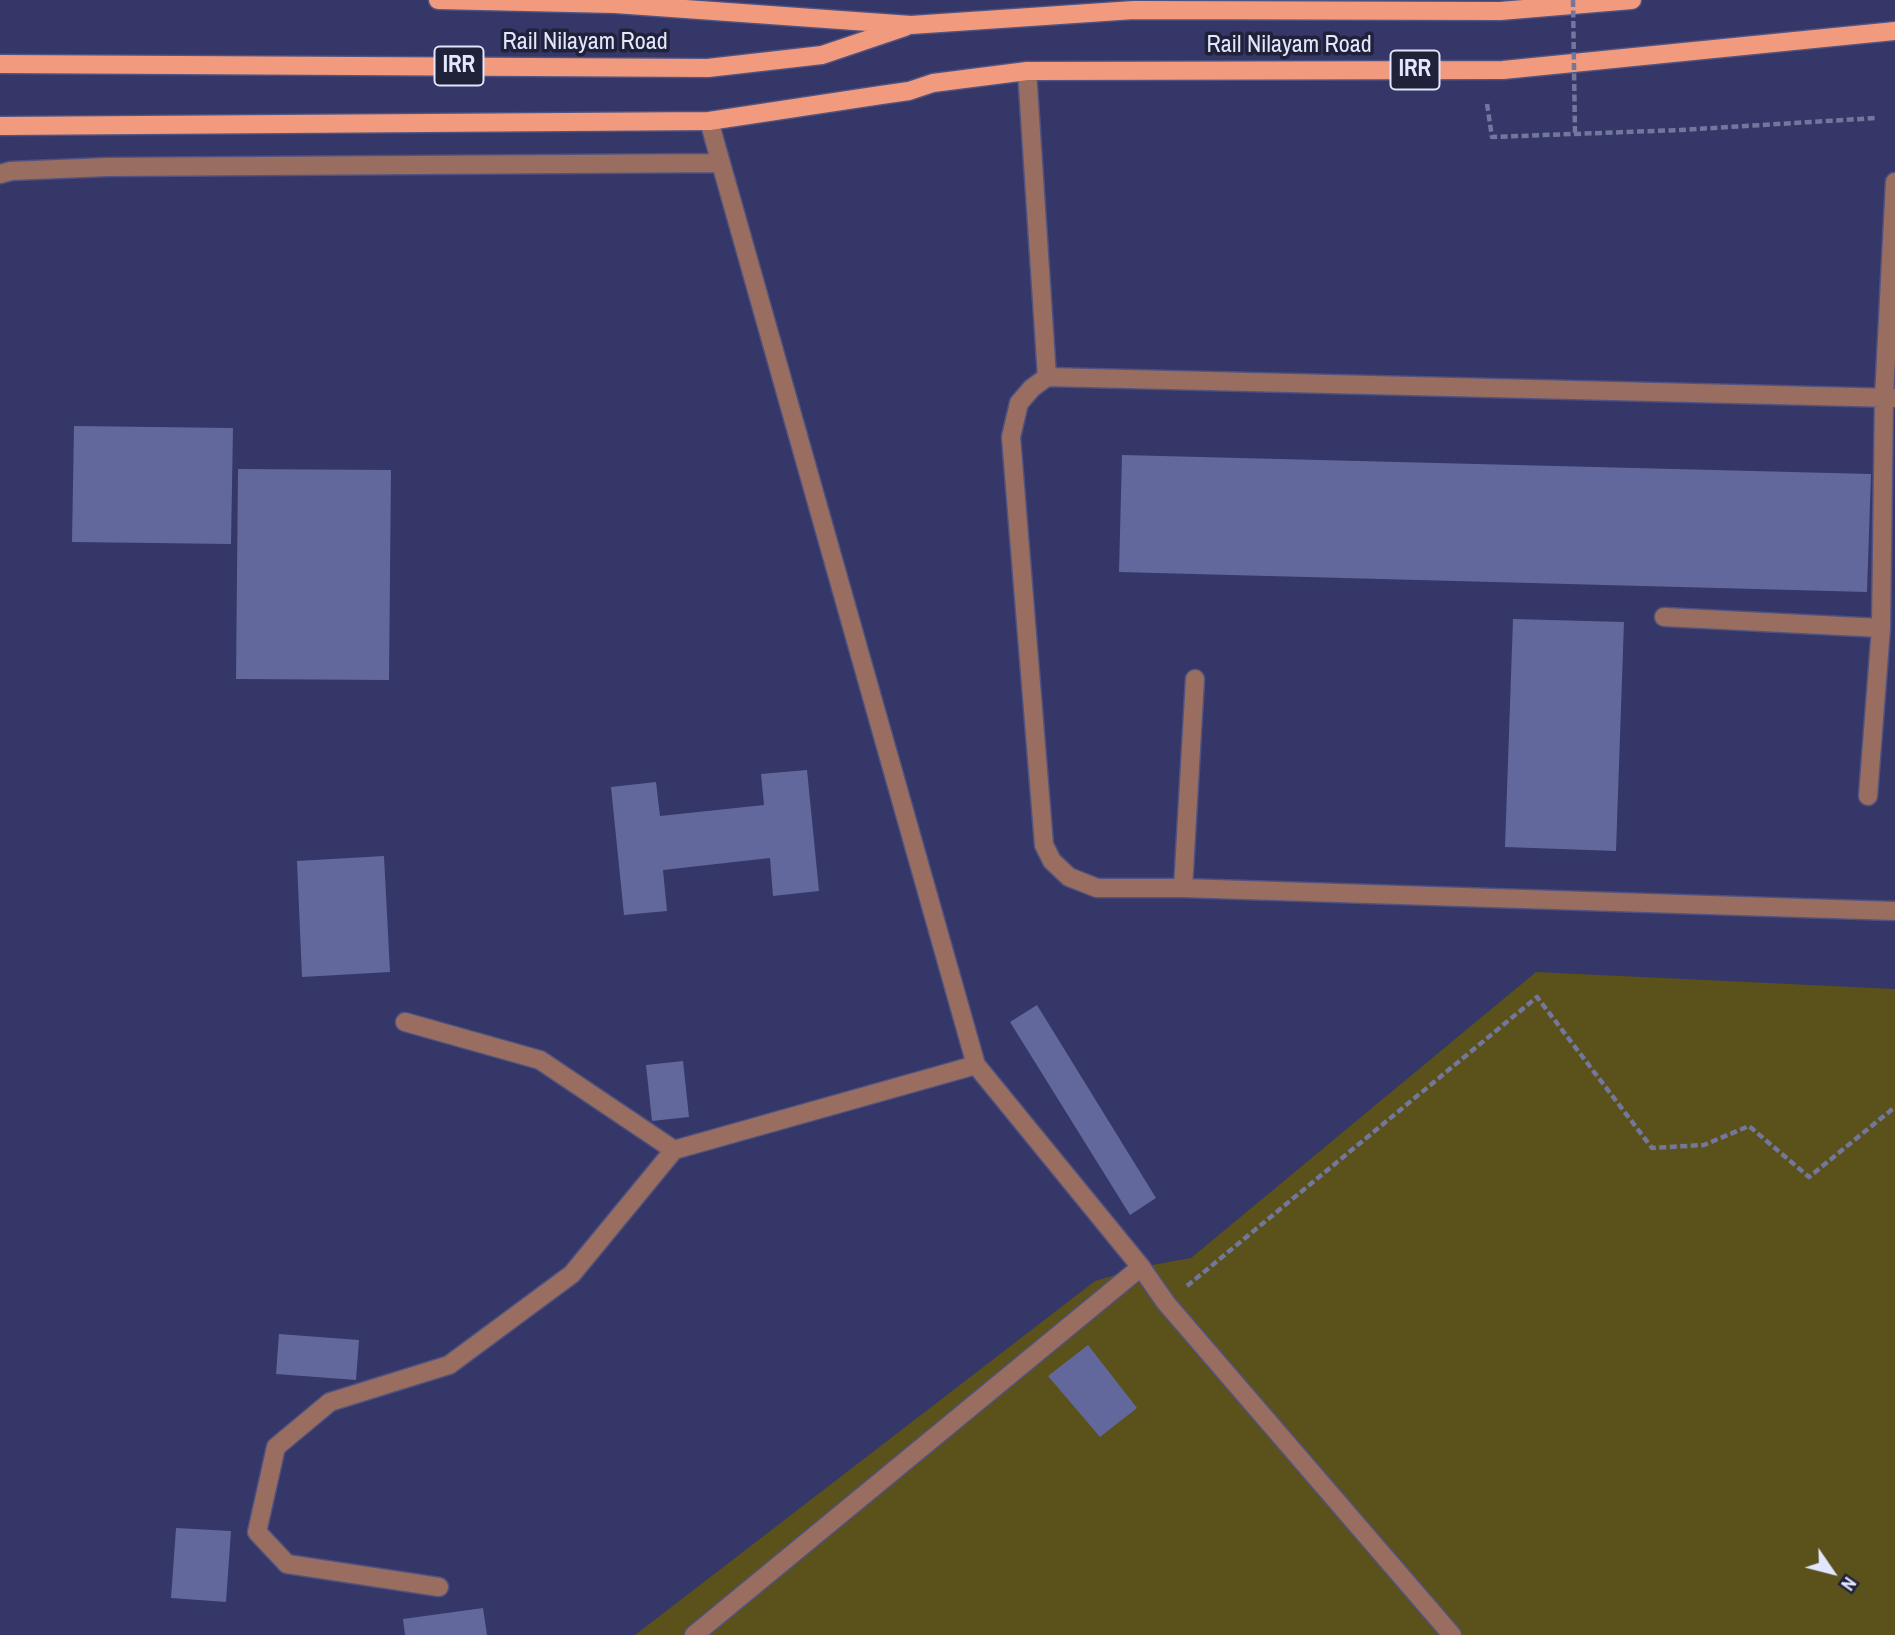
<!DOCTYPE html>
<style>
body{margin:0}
#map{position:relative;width:1895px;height:1635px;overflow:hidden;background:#343767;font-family:"Archivo Narrow",sans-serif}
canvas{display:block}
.north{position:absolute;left:1797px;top:1537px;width:70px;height:70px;-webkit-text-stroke:5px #1f2238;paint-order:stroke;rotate:125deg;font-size:19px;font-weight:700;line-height:28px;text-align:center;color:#e2e6fe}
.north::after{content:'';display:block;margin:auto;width:24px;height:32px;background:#e2e6fe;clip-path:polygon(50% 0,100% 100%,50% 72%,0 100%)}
</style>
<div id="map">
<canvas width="1895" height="1635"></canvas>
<div class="north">N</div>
</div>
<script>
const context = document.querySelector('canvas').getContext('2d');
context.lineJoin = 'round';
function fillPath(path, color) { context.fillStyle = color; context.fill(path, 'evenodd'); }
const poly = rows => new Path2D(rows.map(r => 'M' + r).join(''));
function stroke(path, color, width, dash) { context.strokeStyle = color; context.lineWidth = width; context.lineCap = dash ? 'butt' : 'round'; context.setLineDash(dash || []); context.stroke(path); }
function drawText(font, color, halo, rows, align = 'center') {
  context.font = font + ' "Archivo Narrow",sans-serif'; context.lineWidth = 7; context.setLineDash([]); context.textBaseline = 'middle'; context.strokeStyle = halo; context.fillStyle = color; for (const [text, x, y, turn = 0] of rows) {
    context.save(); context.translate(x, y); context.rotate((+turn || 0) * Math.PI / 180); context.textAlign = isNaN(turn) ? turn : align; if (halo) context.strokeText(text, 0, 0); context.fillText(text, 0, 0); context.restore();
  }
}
const green = poly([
 [1536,972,1895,989,1895,1635,635,1635,1095,1281,1141,1267,1191,1258]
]);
const building = poly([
 [74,426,233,428,231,544,72,542],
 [1122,455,1871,474,1867,592,1119,572],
 [238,469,391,470,389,680,236,679],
 [1513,619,1624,622,1616,851,1505,847],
 [807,770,819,891,773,896,770,858,663,870,667,911,624,915,611,787,656,782,660,816,764,805,761,774],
 [384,856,390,972,302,977,297,861],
 [1037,1005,1156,1198,1130,1215,1010,1022],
 [683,1061,689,1117,652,1121,646,1065],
 [279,1334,359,1340,356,1380,276,1374],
 [1088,1345,1137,1408,1100,1437,1048,1376],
 [176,1528,231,1531,226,1602,171,1598],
 [483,1608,487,1635,405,1635,403,1619]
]);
const path = poly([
 [1487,104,1492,137,1680,130,1876,118],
 [1187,1286,1537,997,1652,1148,1704,1145,1749,1126,1809,1177,1895,1107]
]);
const minor = poly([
 [1027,71,1047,377],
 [709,121,976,1065,1141,1267,1166,1303,1452,1635],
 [0,174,11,171,107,167,721,163],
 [1895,398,1047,377,1032,388,1019,403,1011,437,1044,845,1052,861,1069,877,1097,888,1183,888,1895,911],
 [1664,617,1881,628],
 [1868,796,1881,628,1884,398,1895,182],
 [1183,888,1195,679],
 [405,1022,540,1060,674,1150,976,1065],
 [439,1587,287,1564,257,1532,276,1447,330,1402,449,1365,572,1274,674,1150],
 [694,1635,1141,1267]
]);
const major = poly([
 [438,0,615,4,911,25,1134,10,1500,11,1632,0],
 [0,64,708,68,822,55,905,27],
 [0,126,709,121,881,95,909,91,933,83,1027,71,1503,70,1895,31]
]);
const pathBridge = poly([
 [1573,0,1575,134]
]);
const shields = [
 [459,66,49],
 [1415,70,49]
];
const shieldNames = [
 ["IRR",459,66],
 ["IRR",1415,70]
];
const streetNames = [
 ["Rail Nilayam Road",585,43],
 ["Rail Nilayam Road",1289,46]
];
fillPath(green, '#5b511a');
fillPath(building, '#62689c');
stroke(minor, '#50537f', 21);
stroke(major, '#50537f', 21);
stroke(path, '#73779e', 4.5, [7, 3.5]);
stroke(minor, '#996d5f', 18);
stroke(major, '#f29a7e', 18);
stroke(pathBridge, '#73779e', 4.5, [7, 3.5]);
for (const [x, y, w] of shields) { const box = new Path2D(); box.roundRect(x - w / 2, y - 19.5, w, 39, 5); context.fillStyle = '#1f2238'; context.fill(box); stroke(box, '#e2e6fe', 2); }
drawText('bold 23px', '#e2e6fe', null, shieldNames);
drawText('24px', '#e2e6fe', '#1f2238', streetNames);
</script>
